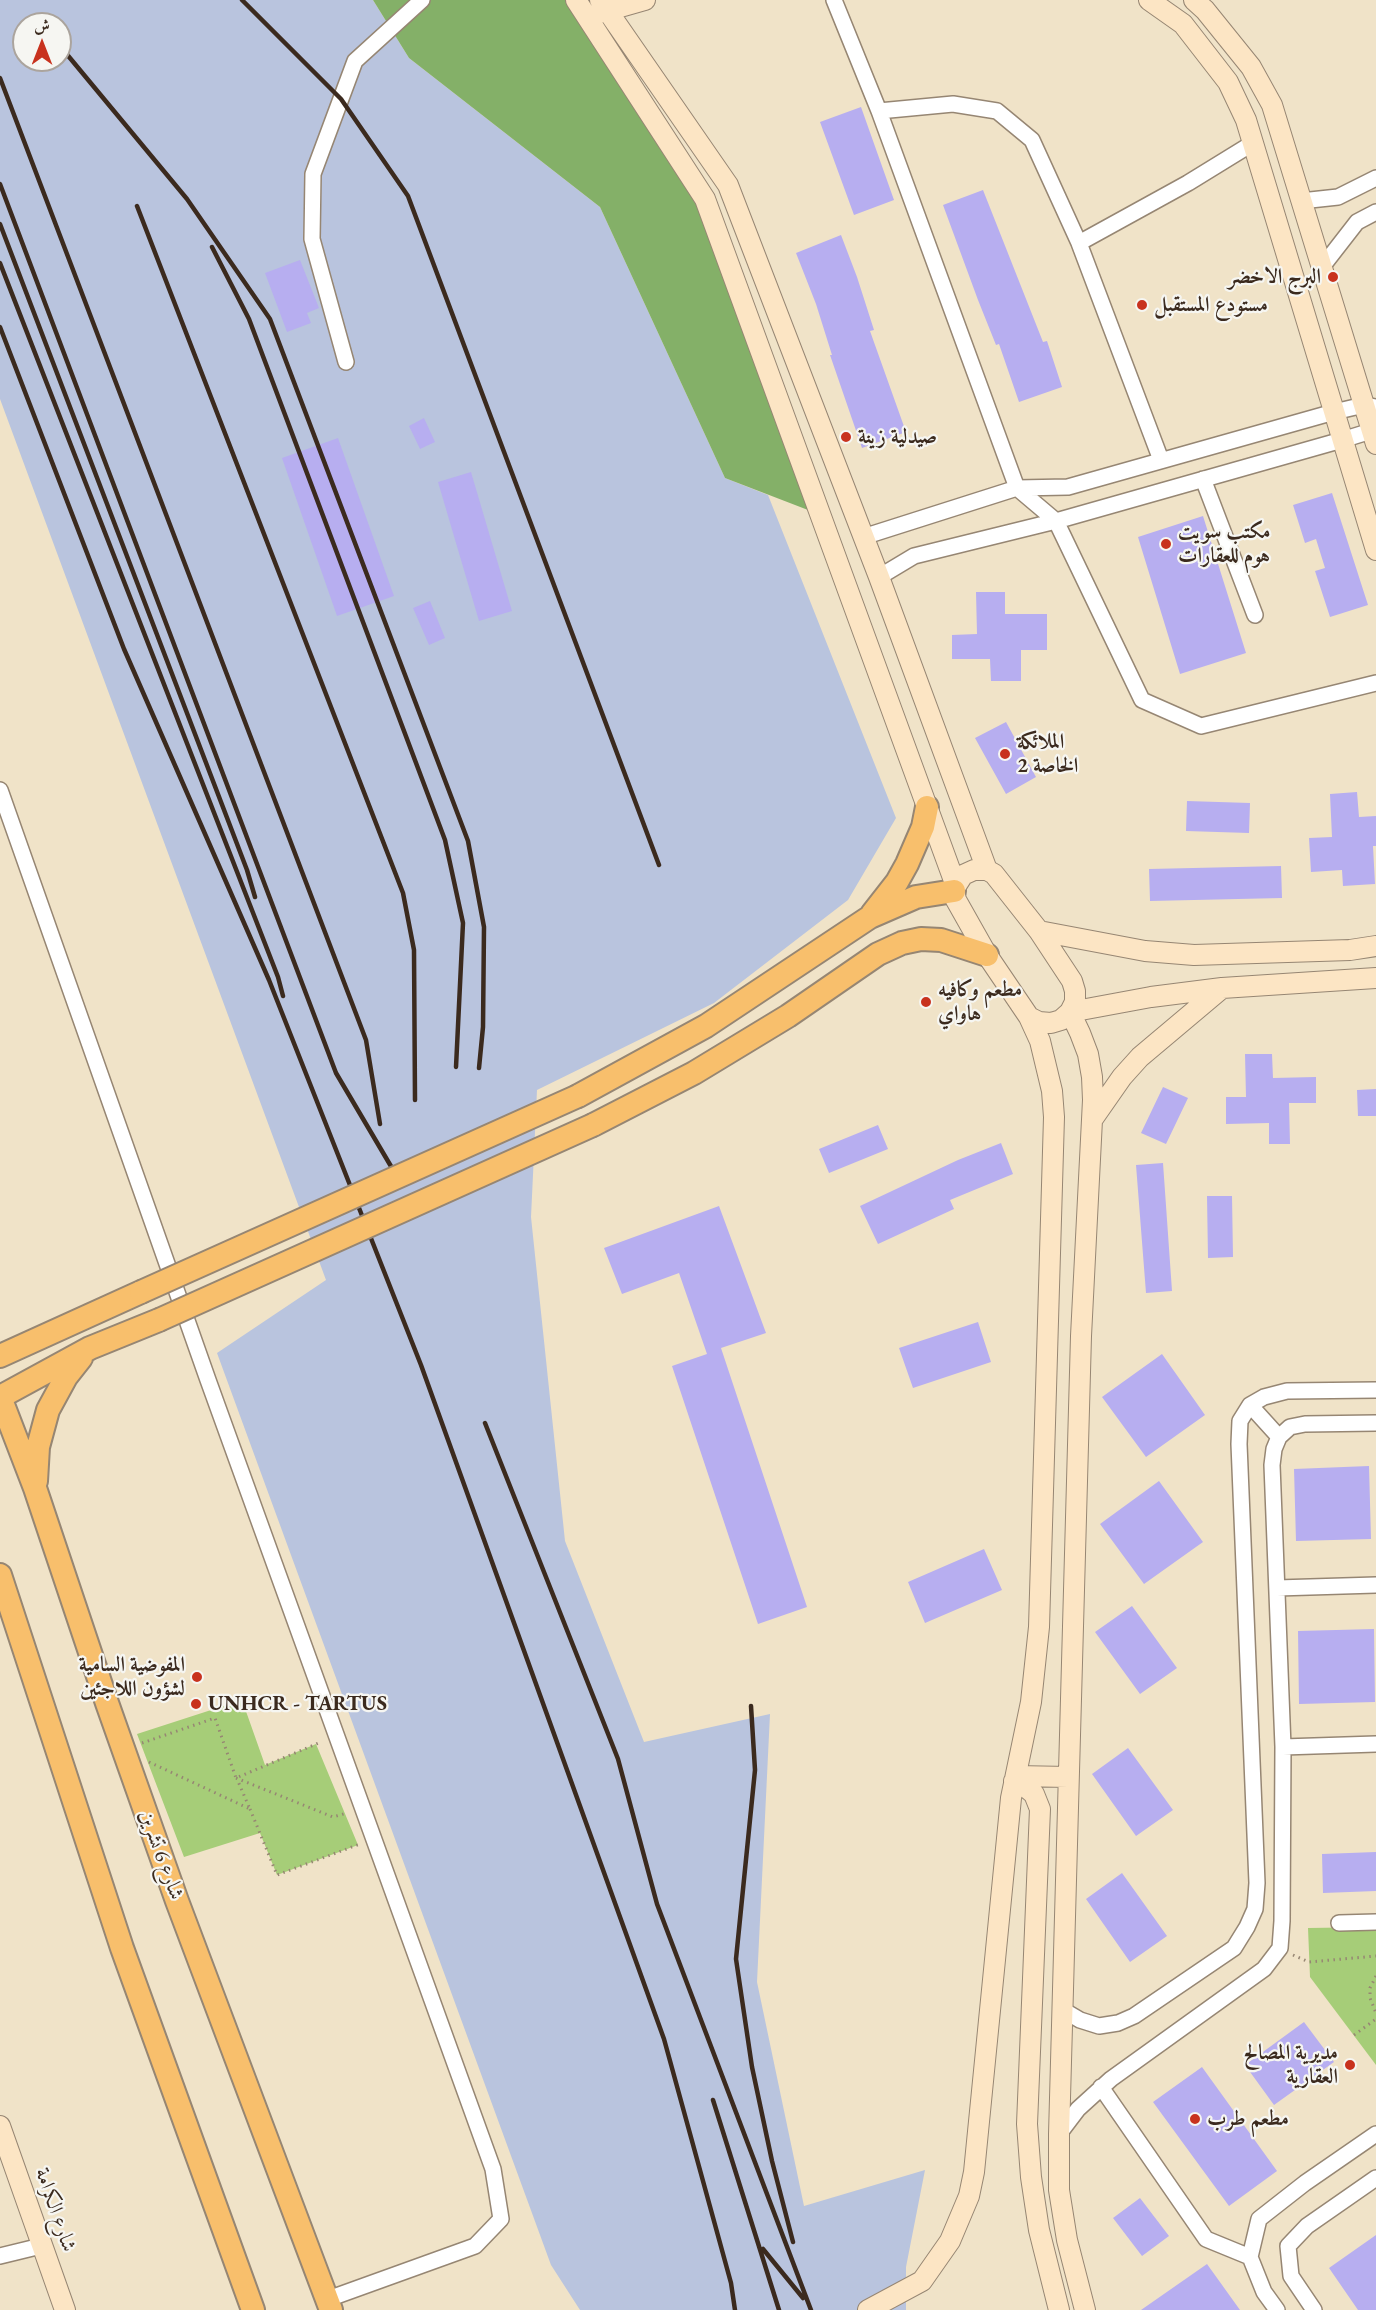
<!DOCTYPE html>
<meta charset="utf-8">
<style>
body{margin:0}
#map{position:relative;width:1376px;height:2310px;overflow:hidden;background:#f0e3c8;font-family:"EB Garamond",Amiri,serif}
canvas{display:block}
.north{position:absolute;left:12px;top:12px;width:60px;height:60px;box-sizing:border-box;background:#f6f6f2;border:2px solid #aba49d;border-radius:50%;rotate:0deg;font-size:16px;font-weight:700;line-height:24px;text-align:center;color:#3b2a1e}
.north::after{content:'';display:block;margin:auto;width:21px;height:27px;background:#c8321e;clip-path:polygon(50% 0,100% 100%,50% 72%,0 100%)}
</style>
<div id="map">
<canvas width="1376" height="2310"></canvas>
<div class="north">ش</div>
</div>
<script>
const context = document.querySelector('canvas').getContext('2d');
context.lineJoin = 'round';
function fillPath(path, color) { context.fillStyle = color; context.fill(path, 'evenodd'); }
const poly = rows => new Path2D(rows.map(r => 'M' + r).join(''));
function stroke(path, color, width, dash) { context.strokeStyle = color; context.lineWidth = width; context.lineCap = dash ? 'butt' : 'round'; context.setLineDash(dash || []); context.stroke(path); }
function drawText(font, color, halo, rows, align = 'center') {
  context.font = font + ' "EB Garamond",Amiri,serif'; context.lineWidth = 4.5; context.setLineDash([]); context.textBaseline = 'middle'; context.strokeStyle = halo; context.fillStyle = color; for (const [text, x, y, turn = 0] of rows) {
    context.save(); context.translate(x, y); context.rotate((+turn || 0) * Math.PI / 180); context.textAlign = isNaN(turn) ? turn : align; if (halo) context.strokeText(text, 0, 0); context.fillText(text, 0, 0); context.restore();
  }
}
const industrial = poly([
 [0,0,373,0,409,58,600,207,725,478,768,495,896,818,848,900,714,1003,537,1090,531,1217,565,1541,644,1742,770,1714,757,1982,804,2206,925,2170,906,2267,906,2310,580,2310,551,2265,217,1353,326,1280,0,399],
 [24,24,60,24,60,60,24,60]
]);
const green = poly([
 [242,1700,265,1765,316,1744,358,1845,277,1875,260,1833,184,1857,137,1734],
 [1376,1927,1376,2065,1310,1977,1308,1928]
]);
const forest = poly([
 [373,0,576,0,705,199,821,515,725,478,600,207,409,58]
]);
const building = poly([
 [861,107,894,200,854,215,820,122],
 [983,190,1043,342,1047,341,1062,387,1019,402,999,344,996,345,978,300,943,205],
 [841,235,857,277,874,330,870,331,906,432,862,448,830,355,832,355,816,304,796,253],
 [300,260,319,308,307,313,311,323,287,332,265,273],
 [424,418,435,442,420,449,409,426],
 [338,438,394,596,337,616,282,458],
 [471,472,512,611,479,621,438,482],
 [1332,493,1368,605,1330,617,1315,571,1325,568,1316,539,1305,543,1293,505],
 [1203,516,1246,653,1180,674,1138,537],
 [976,592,1005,592,1005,614,1047,614,1047,650,1021,650,1021,681,991,681,990,659,952,659,952,635,977,634],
 [430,601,445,638,429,645,413,608],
 [1006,722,1036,777,1006,794,975,738],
 [1357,792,1359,817,1376,816,1376,846,1373,846,1375,884,1343,886,1342,870,1311,872,1309,838,1332,837,1330,794],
 [1187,801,1250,803,1249,833,1186,831],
 [1281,866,1282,898,1150,901,1149,869],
 [1245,1054,1272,1054,1273,1078,1316,1077,1316,1103,1289,1103,1290,1144,1269,1144,1269,1123,1226,1124,1226,1097,1246,1097],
 [1163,1087,1188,1098,1166,1144,1141,1133],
 [1376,1089,1376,1116,1358,1116,1357,1090],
 [878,1125,888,1149,829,1173,819,1149],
 [1001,1143,1013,1174,950,1200,954,1209,878,1244,860,1206,958,1160],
 [1163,1163,1172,1291,1146,1293,1136,1165],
 [1207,1196,1232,1196,1233,1257,1208,1258],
 [719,1206,766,1333,721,1348,807,1607,758,1624,672,1366,707,1354,679,1273,622,1294,604,1248],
 [978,1322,991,1362,913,1388,899,1348],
 [1162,1354,1205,1415,1146,1457,1102,1397],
 [1369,1466,1371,1539,1296,1541,1294,1469],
 [1159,1481,1203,1542,1144,1584,1100,1524],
 [984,1549,1002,1590,925,1623,908,1582],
 [1132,1606,1177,1668,1140,1694,1095,1632],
 [1374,1629,1375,1702,1299,1704,1298,1631],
 [1128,1748,1173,1810,1136,1836,1092,1774],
 [1376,1852,1376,1891,1323,1893,1322,1854],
 [1122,1873,1167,1936,1130,1962,1086,1899],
 [1304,2022,1334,2062,1274,2105,1245,2065],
 [1202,2067,1277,2171,1229,2206,1153,2102],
 [1140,2198,1169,2236,1142,2256,1113,2218],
 [1376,2235,1376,2310,1358,2310,1329,2268],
 [1207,2264,1240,2310,1141,2310]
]);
const path = poly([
 [142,1743,215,1718,236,1778,321,1742],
 [149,1762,250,1809,237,1779],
 [236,1778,333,1817,347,1813],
 [250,1809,277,1875,360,1844],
 [1293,1955,1309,1962,1376,1956],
 [1376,1976,1370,1988,1370,1998,1376,2013],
 [1354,2035,1376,2019]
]);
const street = poly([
 [834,0,879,111,1017,488,1056,521,1142,700,1201,726,1376,683],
 [879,111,953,104,997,111,1032,140,1079,243,1161,460],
 [1301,201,1338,197,1376,178],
 [1079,243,1188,183,1253,143],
 [1322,267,1357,222,1376,212],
 [346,362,312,239,313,174,355,61,422,0],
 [1203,479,1255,615],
 [863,537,1017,488,1068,487,1334,412,1364,405,1376,407],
 [879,577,914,556,1056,521,1342,440,1371,431,1376,427],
 [0,790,208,1380,493,2169,501,2219,475,2246,328,2299],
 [1250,1405,1279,1437],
 [1277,1588,1376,1585],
 [1283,1747,1376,1744],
 [1339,1923,1376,1922],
 [1063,2010,1080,2020,1099,2026,1118,2023,1134,2016,1234,1948,1247,1927,1255,1909,1257,1883,1239,1444,1240,1421,1250,1405,1264,1397,1287,1391,1376,1390],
 [1101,2087,1206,2239,1250,2257],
 [1059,2134,1078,2109,1111,2079,1264,1969,1280,1948,1282,1921,1283,1747,1272,1465,1274,1449,1279,1437,1290,1427,1305,1424,1376,1423],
 [0,2256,41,2246],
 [1277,2310,1264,2292,1250,2257,1259,2219,1305,2183,1376,2134],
 [1314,2310,1291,2276,1288,2246,1307,2226,1376,2178]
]);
const secondary = poly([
 [576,0,705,199,956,886],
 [600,0,728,185,879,577,987,870],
 [1149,0,1183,24,1228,82,1246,120,1376,550],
 [1194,0,1205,10,1251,67,1272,105,1376,444],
 [596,14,645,0],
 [1039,931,1145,951,1194,955,1350,950,1376,946],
 [1092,1120,1122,1077,1140,1057,1222,988],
 [1016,1776,1068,1777],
 [1014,1781,1022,1784,1034,1794,1040,1809,1027,2124,1031,2177,1039,2230,1059,2310],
 [0,2126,65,2310],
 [868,2310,922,2281,950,2241,969,2196,974,2172,1011,1798,1031,1702,1039,1627,1054,1117,1052,1091,1040,1041,1029,1017,987,955,956,900,954,891,956,886,963,875,974,870,987,870,994,874,1039,931,1072,981,1075,991,1075,1002,1070,1012,1061,1020,1051,1023,1039,1022,1029,1017],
 [1085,2310,1067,2240,1059,2190,1059,2134,1081,1336,1093,1100,1092,1077,1088,1054,1080,1033,1070,1012,1151,997,1222,988,1376,978]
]);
const primary = poly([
 [872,914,897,882,907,864,923,827,927,807],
 [578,1096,706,1026,870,917,916,897,954,891],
 [593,1125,694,1073,788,1016,878,954,902,943,921,939,941,940,987,955],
 [0,1356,141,1292],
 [0,1397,35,1488,107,1703,177,1901,331,2310],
 [0,1397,90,1348,159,1320],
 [36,1481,38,1447,48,1410,66,1377,81,1358],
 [0,1575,122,1948,253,2310]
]);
const rail = poly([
 [242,0,341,99,408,196,659,865],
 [60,46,187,199,270,319,468,841,484,927,483,1027,479,1068],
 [0,78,366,1040,380,1124],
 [0,184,336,1073,392,1168],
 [137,206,403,893,414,950,415,1100],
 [0,224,247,870,255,897],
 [212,247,249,319,445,840,463,923,456,1067],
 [0,263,278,977,283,996],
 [0,327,124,649,269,980,421,1365,664,2039,731,2283,735,2310],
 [485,1423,618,1759,657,1904,811,2310],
 [751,1706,755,1770,736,1959,752,2067,772,2161,793,2242],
 [713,2100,779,2310],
 [763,2249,803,2298]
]);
const primaryBridge = poly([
 [141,1292,578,1096],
 [159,1320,593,1125]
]);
const markers = [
 [1333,277,6,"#c8321e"],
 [1142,305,6,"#c8321e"],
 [846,437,6,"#c8321e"],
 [1166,544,6,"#c8321e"],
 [1005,754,6,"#c8321e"],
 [926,1002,6,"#c8321e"],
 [197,1677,6,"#c8321e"],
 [196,1704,6,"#c8321e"],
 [1350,2065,6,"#c8321e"],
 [1195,2119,6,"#c8321e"]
];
const poiNames = [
 ["البرج الاخضر",1321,277,"right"],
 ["مستودع المستقبل",1154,305],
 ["صيدلية زينة",858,437],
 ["مكتب سويت",1178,532],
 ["هوم للعقارات",1178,556],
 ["الملائكة",1017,742],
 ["الخاصة 2",1017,766],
 ["مطعم وكافيه",938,990],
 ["هاواي",938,1014],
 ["المفوضية السامية",185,1665,"right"],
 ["لشؤون اللاجئين",185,1689,"right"],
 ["UNHCR - TARTUS",208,1704],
 ["مديرية المصالح",1338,2053,"right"],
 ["العقارية",1338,2077,"right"],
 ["مطعم طرب",1207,2119]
];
const streetNames = [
 ["شارع 6 تشرين",161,1855,70],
 ["شارع الكرامة",55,2210,71]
];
fillPath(industrial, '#b9c4de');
fillPath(green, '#a6cd78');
fillPath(forest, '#84b068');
fillPath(building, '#b7aef0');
stroke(street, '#968673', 18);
stroke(secondary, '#968673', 22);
stroke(primary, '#968673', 26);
stroke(path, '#968673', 3, [1.5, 4.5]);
stroke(street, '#fff', 15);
stroke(secondary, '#fce5c4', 20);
stroke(primary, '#f8bf6c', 22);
stroke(rail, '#3b2a1e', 4.5);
stroke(primaryBridge, '#968673', 26, []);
stroke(primaryBridge, '#f8bf6c', 22);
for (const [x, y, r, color] of markers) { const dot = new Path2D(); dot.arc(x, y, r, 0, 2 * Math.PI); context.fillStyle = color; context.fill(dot); stroke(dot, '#f6f6f2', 2); }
drawText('bold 21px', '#3b2a1e', '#f6f6f2', poiNames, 'left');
drawText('21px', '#3b2a1e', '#f6f6f2', streetNames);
</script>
